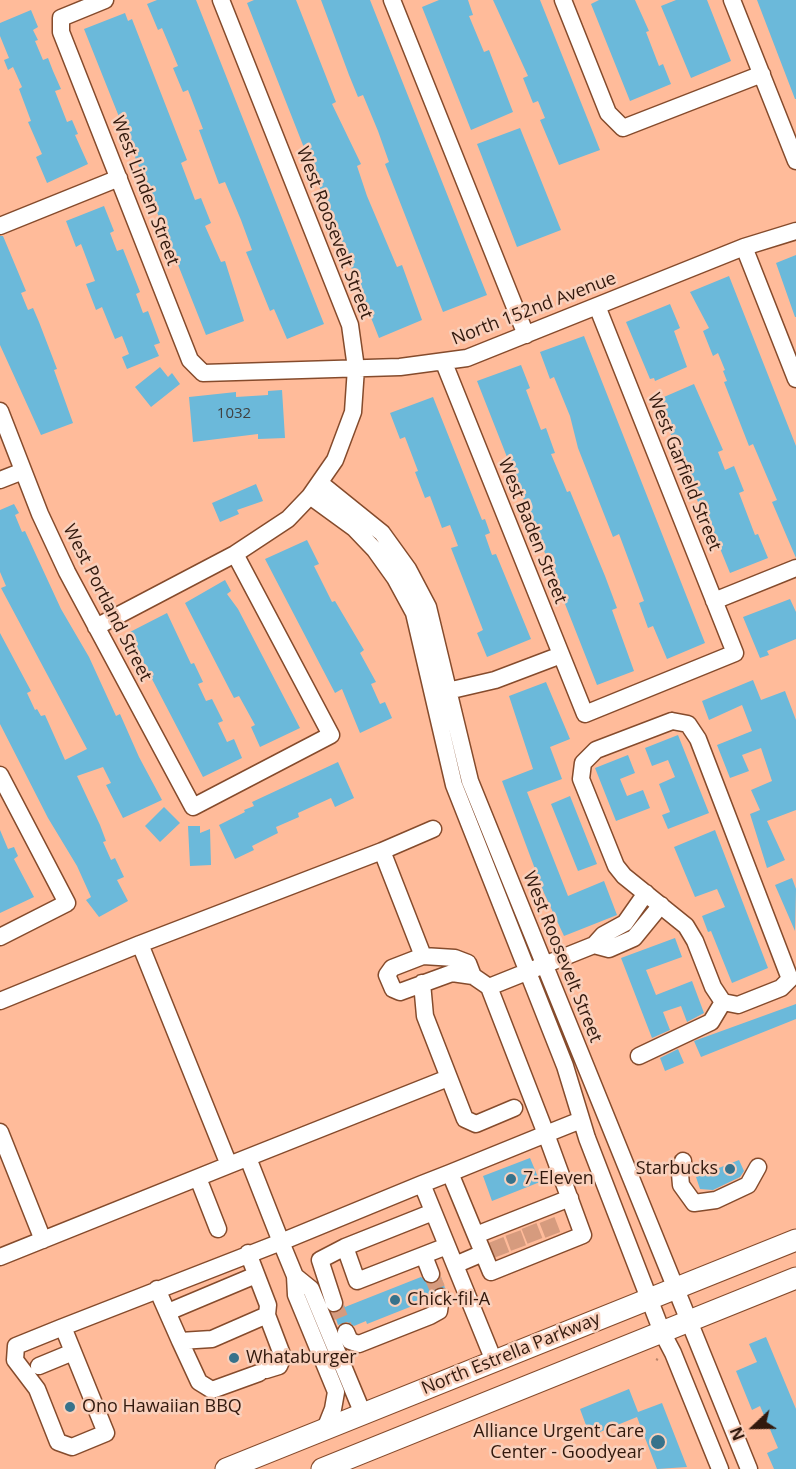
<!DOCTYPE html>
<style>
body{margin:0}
#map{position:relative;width:796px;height:1469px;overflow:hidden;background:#ffbb9a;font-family:"Open Sans",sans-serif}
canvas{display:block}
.north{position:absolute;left:724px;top:1397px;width:60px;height:60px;-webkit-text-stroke:4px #f9d0bc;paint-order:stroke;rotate:248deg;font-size:16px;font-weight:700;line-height:24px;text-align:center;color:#32190d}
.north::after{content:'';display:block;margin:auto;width:21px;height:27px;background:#32190d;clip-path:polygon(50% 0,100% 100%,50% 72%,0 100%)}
</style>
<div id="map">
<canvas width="796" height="1469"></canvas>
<div class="north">N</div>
</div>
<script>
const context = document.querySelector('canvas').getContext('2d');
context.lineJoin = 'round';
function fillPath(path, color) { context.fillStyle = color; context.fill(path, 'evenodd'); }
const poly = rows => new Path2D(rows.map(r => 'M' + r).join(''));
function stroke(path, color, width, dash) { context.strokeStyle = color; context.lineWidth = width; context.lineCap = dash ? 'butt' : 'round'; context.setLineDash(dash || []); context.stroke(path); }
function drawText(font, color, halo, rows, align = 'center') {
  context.font = font + ' "Open Sans",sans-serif'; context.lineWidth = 5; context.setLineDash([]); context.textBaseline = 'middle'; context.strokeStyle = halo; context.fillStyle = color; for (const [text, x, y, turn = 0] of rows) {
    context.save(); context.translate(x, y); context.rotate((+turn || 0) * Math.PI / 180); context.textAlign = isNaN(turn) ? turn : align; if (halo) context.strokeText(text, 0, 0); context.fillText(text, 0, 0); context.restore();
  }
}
const building = poly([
 [157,0,196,0,324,324,287,339,274,309,270,311,246,252,252,250,241,220,225,182,219,184,199,130,203,129,188,90,183,92,173,68,178,66,162,28,158,30,147,4],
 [254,0,296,0,336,102,332,104,361,164,357,166,367,196,397,267,402,265,422,320,379,338,247,3],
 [321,0,370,0,487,295,443,312,385,164,389,162,378,131,363,95,358,97,349,75],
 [439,0,468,0,473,15,469,16,484,52,489,50,513,112,471,130,422,7],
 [493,0,540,0,600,150,559,165,540,120,545,118,538,101,533,103,523,78,528,76],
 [599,0,635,0,649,31,646,32,659,66,663,64,671,84,630,101,591,4],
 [676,0,707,0,731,61,691,78,661,6],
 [757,0,796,0,796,99,795,99],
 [31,10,38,27,33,30,38,40,35,41,43,60,48,58,53,71,61,89,55,91,67,122,72,120,78,134,75,135,88,164,47,183,36,157,42,154,28,122,31,121,19,89,22,87,13,67,8,70,4,60,9,58,0,36,0,23],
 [125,13,128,21,132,19,187,160,181,163,195,200,201,198,211,223,205,226,221,262,225,261,244,321,206,335,84,29],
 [520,128,561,230,517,247,477,144],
 [104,206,114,231,110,233,117,251,123,249,140,292,136,294,143,313,148,311,160,343,154,345,159,356,127,369,122,357,129,354,122,336,115,339,102,307,96,310,86,284,95,281,81,244,76,247,66,221],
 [0,236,3,236,26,291,21,293,28,310,33,308,39,322,57,369,54,370,73,423,41,435,0,345],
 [796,255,796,317,795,317,776,263],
 [729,276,796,446,796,558,772,502,777,500,753,444,749,446,724,382,727,381,723,371,725,370,718,353,713,356,703,331,709,328,690,292],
 [670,304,680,328,674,331,687,367,655,381,654,378,650,379,626,322],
 [584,336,705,643,667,659,653,626,648,628,639,603,644,601,619,534,613,537,578,448,570,416,554,377,550,379,540,352],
 [521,365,530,388,526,390,541,430,546,428,555,453,551,454,567,492,570,491,605,576,617,608,612,610,634,671,597,685,477,381],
 [160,367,168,377,172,373,180,384,151,407,135,387],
 [694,384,723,450,718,452,725,470,734,466,744,491,739,493,755,535,758,534,768,558,730,573,717,541,714,542,657,400],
 [282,390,285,438,258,439,258,434,193,442,189,397,236,392,236,397,268,395,268,391],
 [433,397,482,520,485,519,490,533,485,535,492,555,496,554,531,639,487,657,477,633,483,630,451,548,458,546,450,525,442,528,430,496,425,498,415,472,418,471,405,437,400,439,390,413],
 [256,484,263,501,237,510,239,514,220,522,212,503],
 [14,504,19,513,15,515,22,532,25,531,61,609,89,657,116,716,120,714,139,757,162,800,123,818,106,785,111,783,103,767,77,776,100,825,106,841,103,842,111,860,115,858,124,877,117,880,128,901,99,917,86,900,91,897,77,866,48,818,0,724,0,633,31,691,27,693,35,710,37,709,41,716,45,715,65,760,87,749,1,588,6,586,0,572,0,510],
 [307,540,319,564,314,566,332,602,335,601,364,650,360,653,376,682,371,684,380,704,385,702,392,718,360,733,342,689,335,693,265,559],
 [225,580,231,591,227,594,238,609,300,728,260,747,251,727,255,725,239,696,234,698,185,603],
 [790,599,796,612,796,639,767,651,769,655,760,658,743,617],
 [167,613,191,664,194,663,203,682,198,684,206,701,212,699,223,721,218,723,227,742,234,739,242,758,203,777,128,633],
 [753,680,761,700,785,691,796,720,796,810,767,821,785,860,767,868,750,814,760,810,751,790,772,781,761,748,742,755,749,771,730,778,717,745,752,731,742,705,709,720,702,701],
 [546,682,570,739,550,747,562,779,527,792,568,896,604,881,617,915,564,936,544,893,502,781,533,769,509,696],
 [678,735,709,813,668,829,662,815,670,812,659,784,675,777,668,760,652,766,645,748],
 [628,755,635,773,620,779,627,796,643,790,650,808,616,821,595,768],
 [338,762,354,798,335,807,331,798,298,813,299,817,276,827,278,833,252,846,254,850,235,859,219,825,245,812,244,810,254,806,252,802],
 [570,796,597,864,578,871,551,804],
 [164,807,180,823,160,842,145,826],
 [188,826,200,826,200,833,210,829,211,865,190,866],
 [0,830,8,849,14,847,18,856,14,859,34,897,0,913],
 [715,830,768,968,732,983,711,931,708,932,702,916,725,907,717,889,695,897,674,847],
 [792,878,796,889,795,931,775,885],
 [675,938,682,957,646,970,656,995,692,981,704,1013,687,1022,681,1006,663,1012,670,1030,652,1038,621,958],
 [796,1004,796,1019,701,1057,694,1041],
 [678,1049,684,1063,665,1071,660,1058],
 [530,1158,540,1182,492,1201,483,1176],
 [739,1160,744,1171,740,1177,713,1190,700,1189,696,1177],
 [421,1277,430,1284,435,1284,441,1277,445,1288,437,1288,430,1299,367,1324,366,1321,354,1326,347,1322,338,1325,334,1313,341,1310,344,1305,345,1307],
 [766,1337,796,1409,796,1469,774,1469,767,1453,778,1448,760,1406,752,1410,736,1371,757,1362,749,1344],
 [629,1389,638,1412,662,1403,687,1467,657,1469,637,1417,590,1436,580,1409]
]);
const minorTunnel = poly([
 [547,1220,554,1238],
 [529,1226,537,1246],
 [513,1233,520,1252],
 [496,1240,503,1258],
 [431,1274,441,1297],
 [334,1303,346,1332]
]);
const path = poly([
 [656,1359,658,1360]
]);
const minor = poly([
 [105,0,61,18,61,32,190,360,203,373,400,367,467,358,744,247,796,231],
 [392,0,526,335],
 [563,0,608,113,623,128,762,74],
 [732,0,796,161],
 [0,226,119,178],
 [744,247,796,379],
 [444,363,585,714,735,653,597,306],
 [0,411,40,514,67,572,193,807,331,735,235,554],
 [0,480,23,471],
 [320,483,382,533,408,569,428,607,470,781,749,1469],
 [310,496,354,528,375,550,395,578,414,613,454,785,565,1066,587,1138,662,1332,673,1353,720,1469],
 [714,601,796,568],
 [96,627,235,554,288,519,310,496,335,460,353,412,356,368,350,325,221,0],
 [439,693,495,680,561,655],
 [672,721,688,724,698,739,790,979,781,988,738,1005,723,1002,713,987,695,941,686,926,624,876,616,866,581,779,583,763,596,750,672,721],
 [0,775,67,903,0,937],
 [382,851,433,829],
 [594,945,609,949,634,938,661,905],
 [423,956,382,851,140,944,229,1165,448,1078],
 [473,976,468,963,455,958,423,956,392,968,387,975,393,989,400,992,452,973,473,976,489,987,546,1134,581,1120],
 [422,983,425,1016,465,1119,476,1124,514,1108],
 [489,987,594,945,603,935,625,923,646,893],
 [0,1001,140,944],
 [639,1056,711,1022,723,1002],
 [0,1132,43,1240],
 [683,1161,680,1174,681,1185,694,1203,716,1200,748,1185,758,1167],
 [198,1178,218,1229],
 [422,1184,494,1361],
 [433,1212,345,1247,357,1281,447,1246],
 [476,1235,570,1198],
 [424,1256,431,1274],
 [0,1257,229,1165],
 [455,1265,483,1253],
 [295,1276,311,1289,363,1414],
 [157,1289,180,1341,212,1339,267,1315,268,1305,248,1253],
 [334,1303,320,1260,345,1247],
 [168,1312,256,1275],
 [63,1327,16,1346,15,1360,37,1389,58,1442,72,1447,106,1433,63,1327,281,1242,248,1158],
 [346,1332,350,1341,359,1344,430,1316,439,1311,441,1297],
 [180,1341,199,1382,212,1390,259,1373],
 [39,1366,73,1352],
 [266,1370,279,1366,283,1357,267,1315],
 [325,1429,333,1409,336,1392,296,1295,295,1276,281,1242,422,1184,450,1173,546,1134,583,1235,491,1272,450,1173]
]);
const major = poly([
 [226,1469,796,1240],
 [322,1469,796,1278]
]);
const markers = [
 [730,1169,6,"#37728b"],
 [511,1179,6,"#37728b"],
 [395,1300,6,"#37728b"],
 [234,1358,6,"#37728b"],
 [70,1407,6,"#37728b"],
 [658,1442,8,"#37728b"]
];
const numberNames = [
 ["1032",234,414]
];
const streetNames = [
 ["West Linden Street",145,191,69],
 ["West Roosevelt Street",334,233,69],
 ["North 152nd Avenue",534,309,-21],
 ["West Garfield Street",684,472,68],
 ["West Baden Street",532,531,68],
 ["West Portland Street",107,603,63],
 ["West Roosevelt Street",562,957,68],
 ["North Estrella Parkway",511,1354,-22]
];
const poiNames = [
 ["Starbucks",718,1169,"right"],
 ["7-Eleven",523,1179],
 ["Chick-fil-A",407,1300],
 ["Whataburger",246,1358],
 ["Ono Hawaiian BBQ",82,1407],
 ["Alliance Urgent Care",644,1432,"right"],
 ["Center - Goodyear",644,1453,"right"]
];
fillPath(building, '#6bb9da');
stroke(minorTunnel, '#d69b7e', 16, [16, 8]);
stroke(minor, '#854b2c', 19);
stroke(major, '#854b2c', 23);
stroke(path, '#ba846a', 2, [4.5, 4.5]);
stroke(minor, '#fff', 16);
stroke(major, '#fff', 21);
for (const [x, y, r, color] of markers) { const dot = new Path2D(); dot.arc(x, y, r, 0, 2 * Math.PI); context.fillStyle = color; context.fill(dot); stroke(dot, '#f9d0bc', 2); }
drawText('15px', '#404140', null, numberNames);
drawText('18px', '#32190d', '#f9d0bc', streetNames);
drawText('18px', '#32190d', '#f9d0bc', poiNames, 'left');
</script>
